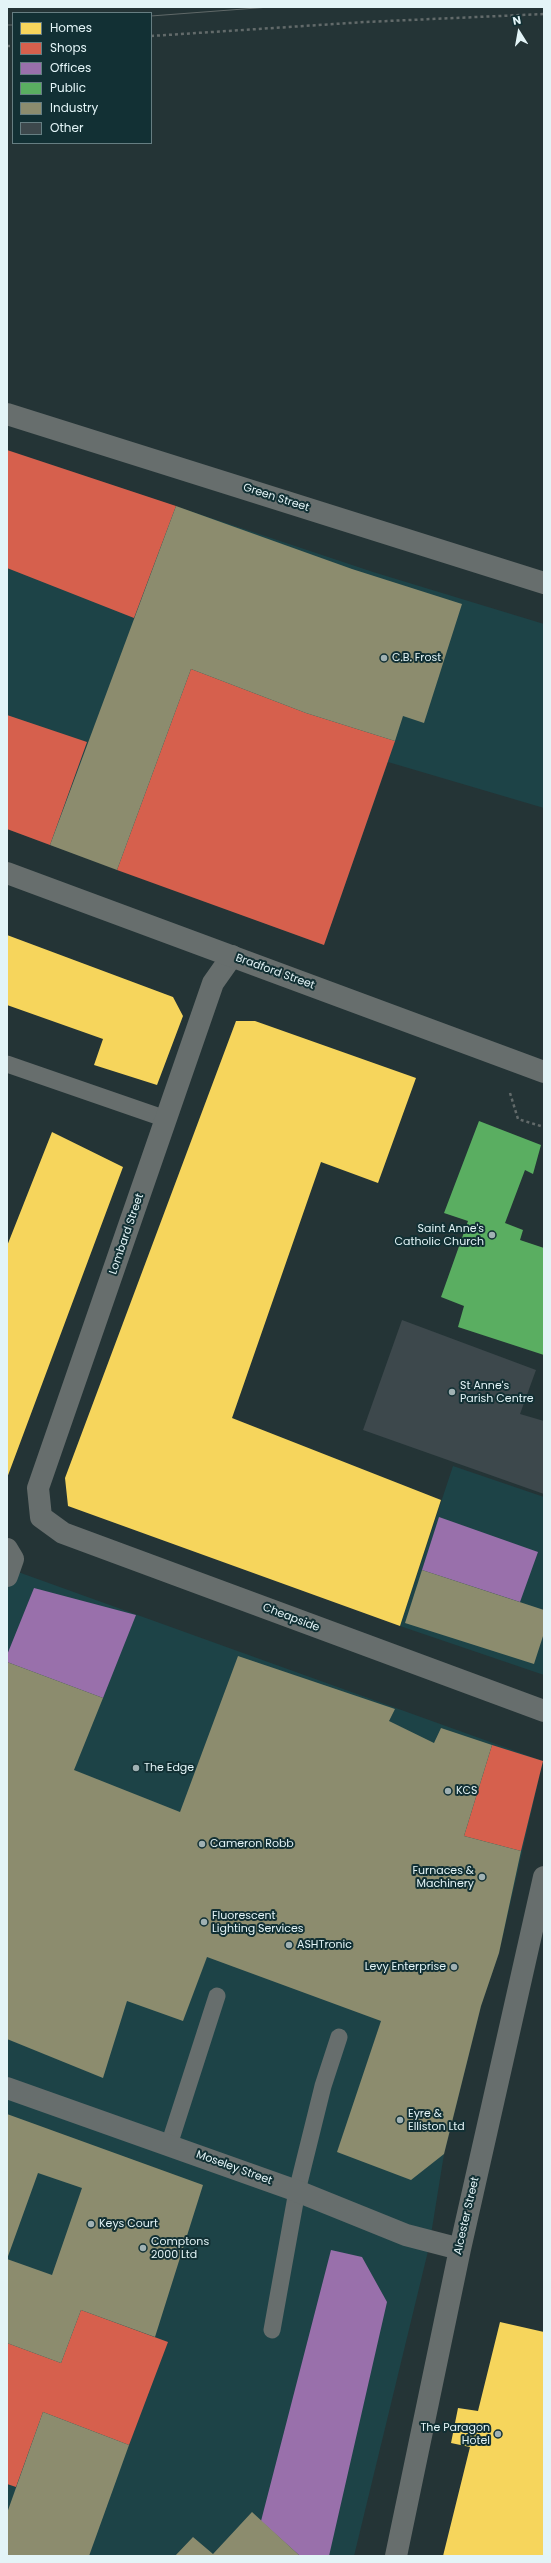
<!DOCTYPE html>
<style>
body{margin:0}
#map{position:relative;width:551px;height:2563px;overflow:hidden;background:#243436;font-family:Poppins,sans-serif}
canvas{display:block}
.frame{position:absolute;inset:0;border:8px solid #e3f4f7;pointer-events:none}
.legend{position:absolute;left:12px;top:12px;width:140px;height:132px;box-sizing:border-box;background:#123034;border:1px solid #667e82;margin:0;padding:5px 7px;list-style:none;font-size:12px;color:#e3f4f7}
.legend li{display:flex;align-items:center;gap:8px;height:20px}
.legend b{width:20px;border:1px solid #667e82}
.north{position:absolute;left:499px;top:12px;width:40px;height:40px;-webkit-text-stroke:3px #123034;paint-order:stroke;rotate:349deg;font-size:11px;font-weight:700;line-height:16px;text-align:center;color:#e3f4f7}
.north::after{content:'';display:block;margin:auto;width:14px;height:18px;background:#e3f4f7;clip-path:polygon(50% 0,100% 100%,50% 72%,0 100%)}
</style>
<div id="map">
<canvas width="551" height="2563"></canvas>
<div class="frame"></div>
<ul class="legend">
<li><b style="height:11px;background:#f6d55c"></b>Homes</li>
<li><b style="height:11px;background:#d6604d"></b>Shops</li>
<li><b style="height:11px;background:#9970ab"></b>Offices</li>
<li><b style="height:11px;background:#5aae61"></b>Public</li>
<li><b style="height:11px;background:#8c8c6e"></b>Industry</li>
<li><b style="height:11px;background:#3d484c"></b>Other</li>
</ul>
<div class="north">N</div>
</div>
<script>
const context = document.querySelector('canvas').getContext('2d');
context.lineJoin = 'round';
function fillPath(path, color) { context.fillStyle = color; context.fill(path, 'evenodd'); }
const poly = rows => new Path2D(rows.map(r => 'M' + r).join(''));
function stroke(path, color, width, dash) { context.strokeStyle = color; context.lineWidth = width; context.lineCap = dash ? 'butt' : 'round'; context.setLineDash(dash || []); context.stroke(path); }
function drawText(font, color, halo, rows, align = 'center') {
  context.font = font + ' Poppins,sans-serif'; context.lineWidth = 4; context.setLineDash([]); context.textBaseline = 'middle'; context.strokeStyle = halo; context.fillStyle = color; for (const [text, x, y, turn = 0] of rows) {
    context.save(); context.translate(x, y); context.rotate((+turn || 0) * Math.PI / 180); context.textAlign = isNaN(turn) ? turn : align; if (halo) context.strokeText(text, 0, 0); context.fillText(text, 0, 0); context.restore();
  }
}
const built = poly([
 [7,450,373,572,544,624,544,808,388,762,324,945,7,829],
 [453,1466,544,1497,544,1675,400,1626],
 [7,1568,543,1761,499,1953,481,2006,444,2154,429,2247,354,2556,7,2556]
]);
const homes = poly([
 [7,935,173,997,183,1016,157,1085,94,1065,103,1039,7,1005],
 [236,1021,255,1021,416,1078,378,1183,321,1162,232,1418,441,1500,400,1626,68,1506,65,1478],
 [52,1132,123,1167,7,1478,7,1246],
 [500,2322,544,2332,544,2556,443,2556,470,2447,451,2443,458,2408,478,2411]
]);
const shops = poly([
 [7,450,176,506,134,618,7,568],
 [191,669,306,713,395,741,324,945,117,870],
 [7,715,87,742,50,845,7,829],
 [492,1745,543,1761,521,1851,464,1836],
 [81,2310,168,2342,129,2445,43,2412,16,2487,7,2484,7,2343,61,2363]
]);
const offices = poly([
 [439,1517,538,1552,520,1602,422,1570],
 [34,1588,136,1615,103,1698,7,1662,7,1655],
 [331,2250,362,2257,387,2302,329,2556,300,2556,261,2521]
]);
const public = poly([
 [479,1121,541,1145,533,1174,525,1170,505,1223,523,1230,520,1240,544,1248,544,1355,458,1327,464,1306,441,1297,468,1221,444,1213]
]);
const industry = poly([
 [176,506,352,569,462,604,424,723,403,716,395,741,306,713,191,669,117,870,50,845],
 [422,1570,544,1610,544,1633,534,1664,405,1623],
 [238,1656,395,1709,389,1721,434,1743,441,1728,492,1745,464,1836,521,1851,499,1953,481,2006,444,2154,411,2180,337,2152,381,2021,207,1957,183,2021,127,2001,103,2078,7,2039,7,1662,103,1698,74,1770,180,1812],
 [7,2114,203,2185,155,2337,81,2310,61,2363,7,2343],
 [38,2173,82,2188,52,2275,7,2259],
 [43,2412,129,2445,89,2556,7,2556,7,2513],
 [252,2512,300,2556,175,2556,193,2537,213,2554]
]);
const building = poly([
 [402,1320,536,1370,520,1414,544,1421,544,1494,363,1430]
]);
const path = poly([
 [151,36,365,22,544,14],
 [7,46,13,46],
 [510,1093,518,1119,544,1127]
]);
const service = poly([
 [7,1064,166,1119],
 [169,2145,217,1996],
 [272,2330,297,2191,323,2086,339,2037]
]);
const minor = poly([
 [7,414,544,583],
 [232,956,213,983,38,1488,41,1517,63,1533,544,1711],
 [7,1549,13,1559,7,1576],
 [7,2088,297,2191,406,2235,460,2249],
 [396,2556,460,2249,544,1877]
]);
const tertiary = poly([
 [7,873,544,1072]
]);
const tram = poly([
 [151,16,270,7],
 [7,25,13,25]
]);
const markers = [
 [384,658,4,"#a0b1b3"],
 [492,1235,4,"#a0b1b3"],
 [452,1392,4,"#a0b1b3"],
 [136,1768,4,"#a0b1b3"],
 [448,1791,4,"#a0b1b3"],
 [202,1844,4,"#a0b1b3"],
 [482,1877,4,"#a0b1b3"],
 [204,1922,4,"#a0b1b3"],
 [289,1945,4,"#a0b1b3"],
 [454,1967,4,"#a0b1b3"],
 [400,2120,4,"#a0b1b3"],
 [91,2224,4,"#a0b1b3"],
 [143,2248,4,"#a0b1b3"],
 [498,2434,4,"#a0b1b3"]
];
const streetNames = [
 ["Green Street",276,498,18],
 ["Bradford Street",275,972,20],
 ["Lombard Street",127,1234,-71],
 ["Cheapside",291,1618,21],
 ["Moseley Street",234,2168,20],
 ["Alcester Street",467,2216,-77]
];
const poiNames = [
 ["C.B. Frost",392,658],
 ["Saint Anne's",484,1229,"right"],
 ["Catholic Church",484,1242,"right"],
 ["St Anne's",460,1386],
 ["Parish Centre",460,1399],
 ["The Edge",144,1768],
 ["KCS",456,1791],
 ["Cameron Robb",210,1844],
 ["Furnaces &",474,1871,"right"],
 ["Machinery",474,1884,"right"],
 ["Fluorescent",212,1916],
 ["Lighting Services",212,1929],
 ["ASHTronic",297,1945],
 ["Levy Enterprise",446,1967,"right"],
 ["Eyre &",408,2114],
 ["Elliston Ltd",408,2127],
 ["Keys Court",99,2224],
 ["Comptons",151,2242],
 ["2000 Ltd",151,2255],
 ["The Paragon",490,2428,"right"],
 ["Hotel",490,2441,"right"]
];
fillPath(built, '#1d4347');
fillPath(homes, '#f6d55c');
fillPath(shops, '#d6604d');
fillPath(offices, '#9970ab');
fillPath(public, '#5aae61');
fillPath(industry, '#8c8c6e');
fillPath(building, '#3d484c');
stroke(path, '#626a6a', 2.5, [3, 3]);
stroke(service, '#676e6d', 17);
stroke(minor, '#676e6d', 22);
stroke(tertiary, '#676e6d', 22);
stroke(tram, '#606969', 1);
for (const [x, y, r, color] of markers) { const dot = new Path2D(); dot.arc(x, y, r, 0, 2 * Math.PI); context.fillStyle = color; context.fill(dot); stroke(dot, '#123034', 1.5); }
drawText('11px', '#e3f4f7', '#123034', streetNames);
drawText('11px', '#e3f4f7', '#123034', poiNames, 'left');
</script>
